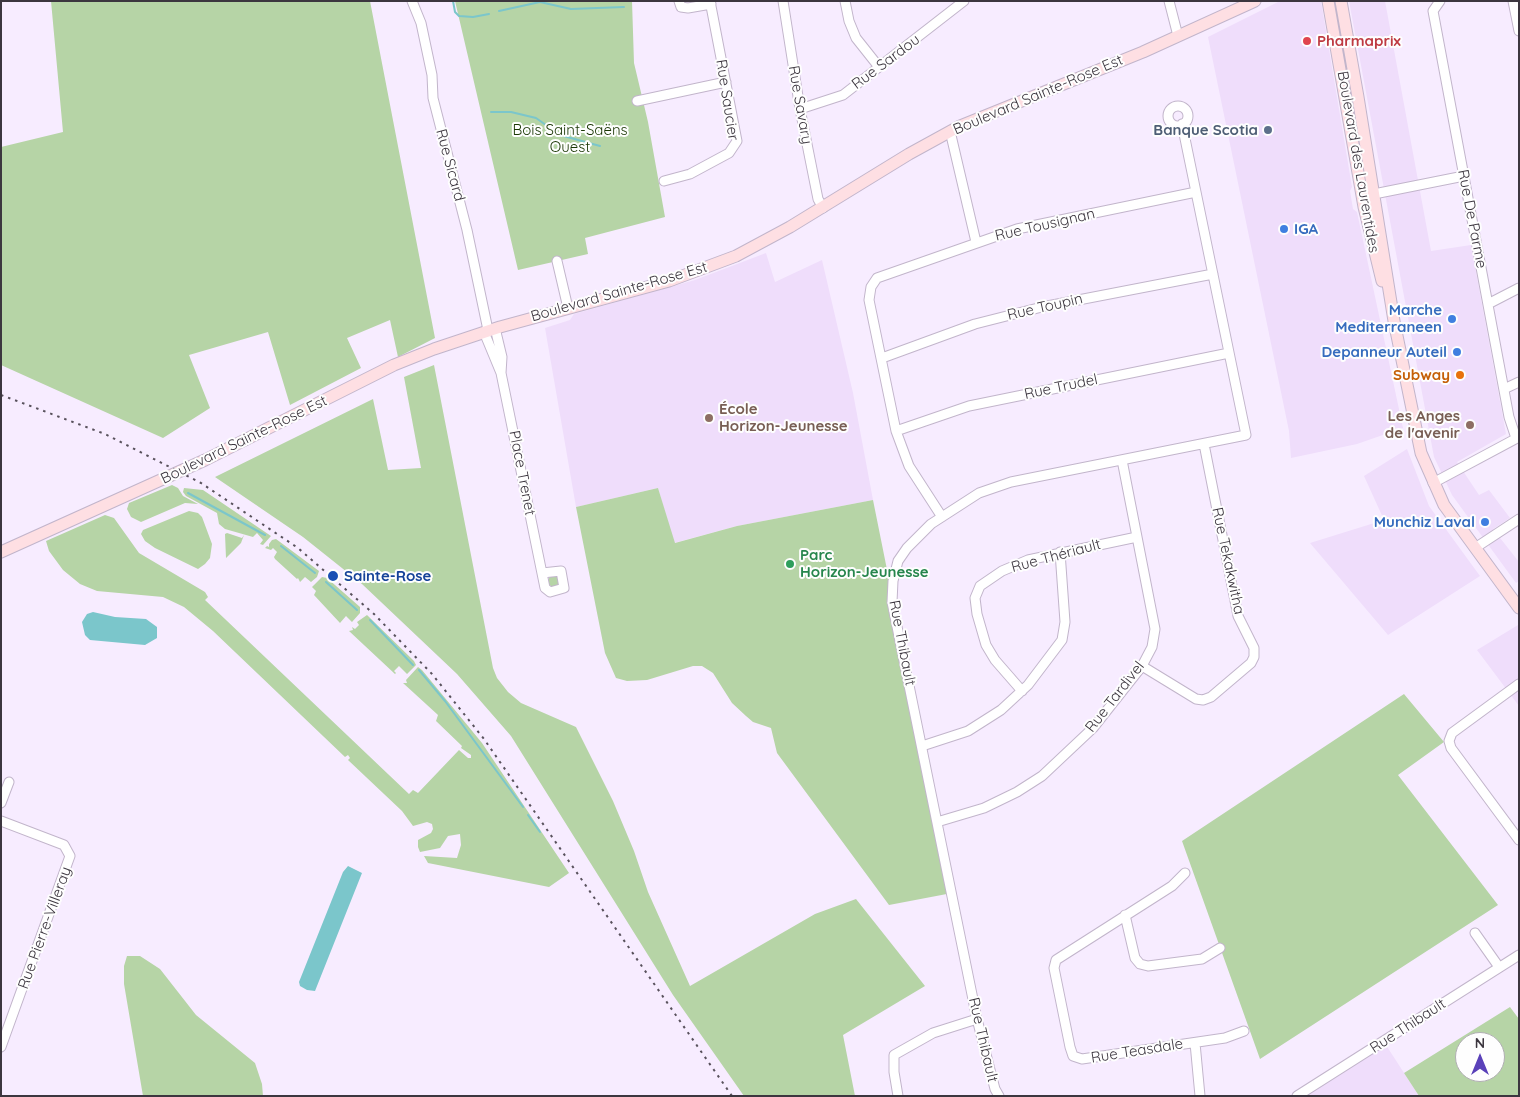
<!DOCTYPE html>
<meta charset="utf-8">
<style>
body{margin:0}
#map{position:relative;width:1520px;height:1097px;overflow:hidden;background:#f7ecff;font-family:Quicksand,sans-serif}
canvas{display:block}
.frame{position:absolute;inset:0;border:2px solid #3c363f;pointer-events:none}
.north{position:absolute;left:1455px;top:1032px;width:50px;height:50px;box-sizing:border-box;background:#fefefe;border:1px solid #b0aeb2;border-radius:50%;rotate:0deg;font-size:14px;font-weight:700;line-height:20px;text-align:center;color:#3c363f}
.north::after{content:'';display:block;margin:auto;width:18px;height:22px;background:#5a41b9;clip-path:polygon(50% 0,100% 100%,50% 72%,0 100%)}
</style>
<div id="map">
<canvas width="1520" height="1097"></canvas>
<div class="frame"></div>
<div class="north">N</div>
</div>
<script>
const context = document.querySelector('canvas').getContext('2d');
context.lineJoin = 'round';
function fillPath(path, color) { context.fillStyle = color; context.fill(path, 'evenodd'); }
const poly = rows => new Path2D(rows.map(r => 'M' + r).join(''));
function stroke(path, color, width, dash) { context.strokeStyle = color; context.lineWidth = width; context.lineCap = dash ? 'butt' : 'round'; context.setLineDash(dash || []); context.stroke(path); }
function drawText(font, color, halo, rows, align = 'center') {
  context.font = font + ' Quicksand,sans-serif'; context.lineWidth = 4; context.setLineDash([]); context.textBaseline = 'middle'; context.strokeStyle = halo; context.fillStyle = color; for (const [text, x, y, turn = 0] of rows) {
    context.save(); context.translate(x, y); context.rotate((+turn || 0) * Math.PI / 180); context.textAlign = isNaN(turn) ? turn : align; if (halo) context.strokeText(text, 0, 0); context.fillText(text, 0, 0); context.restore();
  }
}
const built = poly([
 [1280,1,1321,1,1352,187,1350,191,1353,209,1357,212,1403,428,1357,444,1291,458,1289,431,1208,37],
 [1349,1,1385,1,1431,251,1471,245,1506,434,1457,462,1479,495,1489,490,1510,518,1493,529,1519,562,1519,581,1516,583,1452,495,1434,457],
 [766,253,775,282,822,260,853,393,873,500,737,526,674,543,658,488,576,507,545,328,570,320,574,314,695,280],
 [1407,449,1429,506,1480,576,1388,635,1310,543,1384,520,1364,476],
 [1518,625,1519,627,1519,706,1477,650],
 [1384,1042,1419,1096,1297,1096]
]);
const green = poly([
 [51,1,370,1,435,338,398,357,390,320,347,338,361,368,290,405,268,332,189,355,210,408,163,438,1,365,1,147,63,132],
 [455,1,632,1,634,63,648,122,665,217,585,238,588,254,518,270],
 [434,365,493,668,497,678,508,692,521,703,576,727,613,801,634,851,648,892,690,986,815,914,856,899,925,986,843,1035,855,1096,744,1096,673,995,511,736,457,674,362,584,303,537,215,477,373,399,388,470,421,468,404,377],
 [172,485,178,488,183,496,198,504,185,503,141,522,131,517,127,509,129,503],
 [184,488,203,490,271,536,263,545,260,544,263,540,257,533,253,537,225,529,219,524,217,513,186,496,183,492],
 [658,488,675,543,737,526,873,500,952,893,889,905,777,753,771,728,753,722,746,716,732,703,713,673,702,666,693,666,647,680,627,681,616,678,605,653,576,507],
 [189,511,198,513,202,517,212,544,210,558,205,564,198,569,155,548,145,541,141,534,143,530],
 [105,515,114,518,139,553,205,592,208,597,205,600,409,794,413,790,418,793,459,750,468,758,471,758,471,755,461,748,462,746,436,721,438,715,403,683,407,683,406,680,418,667,422,670,482,743,569,873,549,887,428,863,424,856,457,858,461,845,460,834,448,836,440,848,420,852,418,847,418,840,431,833,433,829,432,824,427,822,413,826,402,811,348,760,350,758,348,755,345,757,213,631,184,607,163,597,97,591,80,584,63,570,49,551,46,541],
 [227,533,242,538,244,535,241,543,226,558,225,534],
 [276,539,319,571,317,577,311,582,305,577,300,582,298,578,297,579,275,559,274,557,277,552,273,548,271,550,265,548,267,546,269,547,269,544,272,540],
 '548 581a6 6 0 1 1 12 0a6 6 0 1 1-12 0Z',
 [322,577,327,578,360,607,360,613,352,622,346,616,340,623,314,595,316,591,312,587],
 [367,615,414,661,416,665,407,674,399,666,394,671,396,673,395,674,349,631,353,630,352,627,355,629,359,625,357,622],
 [1404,694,1444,742,1398,775,1498,905,1260,1059,1182,841],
 [127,956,140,956,160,969,196,1015,255,1063,262,1084,263,1096,143,1096,124,984,124,966],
 [1510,1007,1519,1019,1519,1096,1419,1096,1404,1073],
 [1465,1042,1495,1042,1495,1072,1465,1072]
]);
const water = poly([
 [93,612,115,617,146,619,157,627,157,638,145,645,90,640,85,635,82,622,87,614],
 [348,866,362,873,315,991,307,990,300,986,299,982,343,872]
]);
const stream = poly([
 [453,1,455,12,459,16,473,17,489,14],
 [499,11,540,2,571,9,624,7],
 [491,112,511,112,536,118,560,135,600,146],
 [188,493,265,535],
 [281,546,315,573],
 [326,582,357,610],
 [370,620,413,665],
 [419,670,445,701,523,807],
 [528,815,540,832]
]);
const street = poly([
 [412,1,421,23,432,75,433,98,467,230,488,330],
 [679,1,681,7,688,8,711,4],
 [783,1,800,109,818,199,823,208],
 [845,1,849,21,856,38,879,67],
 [1169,1,1178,36],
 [1440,1,1433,11,1509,417,1516,438],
 [1513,1,1519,31],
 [637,101,726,82],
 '1168 116a10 10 0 1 1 20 0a10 10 0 1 1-20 0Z',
 [800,109,843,95,964,1],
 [950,131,976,242],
 [664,181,690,174,729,153,737,141,710,1],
 [1369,195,1464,176],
 [557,261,568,308],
 [1488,304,1519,288],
 [495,328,502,357,501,373,545,588,550,592,564,588,561,571,542,573],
 [484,332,501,373],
 [882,358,975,324,1042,307,1213,274],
 [1504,389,1519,382],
 [896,431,969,406,1229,353],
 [1433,483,1519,437],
 [942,517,909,466,896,431,869,300,871,287,877,278,1017,229,1196,192],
 [1475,548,1519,519],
 [1142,666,1196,699,1203,700,1211,697,1251,663,1254,657,1254,648,1238,616,1204,444],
 [1519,684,1452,733,1449,741,1451,748,1519,840],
 [1022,691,995,660,986,645,977,614,975,598,980,586,1002,571,1028,560,1137,537],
 [922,746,968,731,1001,710,1028,685,1062,640,1065,622,1060,552],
 [1,803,9,782],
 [1,821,64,845,70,856,1,1047],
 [937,822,984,808,1017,792,1042,776,1093,728,1142,666,1152,647,1155,629,1122,460],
 [1185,873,1172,886,1056,960,1054,968,1070,1047,1073,1056,1082,1059,1225,1038,1244,1031],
 [1125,915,1135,958,1140,964,1148,966,1202,959,1220,948],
 [1475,933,1499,967],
 [1195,1043,1200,1096],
 [898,1096,894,1072,894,1055,933,1033,977,1019],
 [999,1096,995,1089,977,1019,892,602,893,581,898,561,907,548,931,524,979,493,1011,482,1246,435,1182,124],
 [1297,1096,1519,955]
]);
const secondary = poly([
 [1328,1,1364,207,1382,281],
 [1341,1,1358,97,1394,321,1421,453,1444,505,1519,608],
 [1,552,205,460,394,365,434,349,500,327,669,281,736,256,790,227,909,154,960,126,1143,52,1255,1]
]);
const rail = poly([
 [1,395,105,434,201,483,298,548,374,614,432,674,484,739,732,1096]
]);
const markers = [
 [1307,41,5,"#e0444e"],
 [1268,130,5,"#5c6f8a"],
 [1284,229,5,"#3f7fe0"],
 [1452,319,5,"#3f7fe0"],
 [1457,352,5,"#3f7fe0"],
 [1460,375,5,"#e8710a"],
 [709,418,5,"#8d6e63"],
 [1470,425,5,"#8d6e63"],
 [1485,522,5,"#3f7fe0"],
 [790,564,5,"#2e9e5b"],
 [333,576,6,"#1a4fb4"]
];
const healthNames = [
 ["Pharmaprix",1317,41]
];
const streetNames = [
 ["Rue Sardou",886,62,-37],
 ["Boulevard Sainte-Rose Est",1038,95,-23],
 ["Rue Saucier",727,100,81],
 ["Rue Savary",800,105,80],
 ["Boulevard des Laurentides",1358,162,80],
 ["Rue Sicard",450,165,75],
 ["Rue De Parme",1472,219,79],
 ["Rue Tousignan",1045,225,-13],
 ["Boulevard Sainte-Rose Est",619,292,-16],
 ["Rue Toupin",1045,307,-13],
 ["Rue Trudel",1061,387,-12],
 ["Boulevard Sainte-Rose Est",244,440,-26],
 ["Place Trenet",522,473,79],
 ["Rue Thériault",1056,556,-15],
 ["Rue Tekakwitha",1228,561,78],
 ["Rue Thibault",902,643,79],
 ["Rue Tardivel",1115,697,-52],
 ["Rue Pierre-Villeray",45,928,-70],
 ["Rue Thibault",1408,1026,-33],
 ["Rue Thibault",983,1040,77],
 ["Rue Teasdale",1137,1051,-9]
];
const parkNames = [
 ["Bois Saint-Saëns",570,130],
 ["Ouest",570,147]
];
const serviceNames = [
 ["Banque Scotia",1258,130]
];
const shopNames = [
 ["IGA",1294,229,"left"],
 ["Marche",1442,310],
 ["Mediterraneen",1442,327],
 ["Depanneur Auteil",1447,352],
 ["Munchiz Laval",1475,522]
];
const foodNames = [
 ["Subway",1450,375]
];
const educationNames = [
 ["École",719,409],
 ["Horizon-Jeunesse",719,426],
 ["Les Anges",1460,416,"right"],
 ["de l'avenir",1460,433,"right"]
];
const leisureNames = [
 ["Parc",800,555],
 ["Horizon-Jeunesse",800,572]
];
const transitNames = [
 ["Sainte-Rose",344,576]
];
fillPath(built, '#efddfb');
fillPath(green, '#b6d4a6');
fillPath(water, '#7bc6cb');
stroke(stream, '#7bc6cb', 2);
stroke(street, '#c2b5cb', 11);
stroke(secondary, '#c2b5cb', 13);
stroke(street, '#fff', 9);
stroke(secondary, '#fedfe3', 11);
stroke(rail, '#58515c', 2, [2.5, 5]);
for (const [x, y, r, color] of markers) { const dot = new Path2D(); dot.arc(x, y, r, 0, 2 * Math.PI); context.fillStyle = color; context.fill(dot); stroke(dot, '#fefefe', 2); }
drawText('bold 15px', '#be3a42', '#fefefe', healthNames, 'left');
drawText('15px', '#3c363f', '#fefefe', streetNames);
drawText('15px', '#193603', '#fefefe', parkNames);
drawText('bold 15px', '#4e5e75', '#fefefe', serviceNames, 'right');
drawText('bold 15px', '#366cbe', '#fefefe', shopNames, 'right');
drawText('bold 15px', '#c56008', '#fefefe', foodNames, 'right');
drawText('bold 15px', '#785e54', '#fefefe', educationNames, 'left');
drawText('bold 15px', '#27864d', '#fefefe', leisureNames, 'left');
drawText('bold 15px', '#164399', '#fefefe', transitNames, 'left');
</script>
